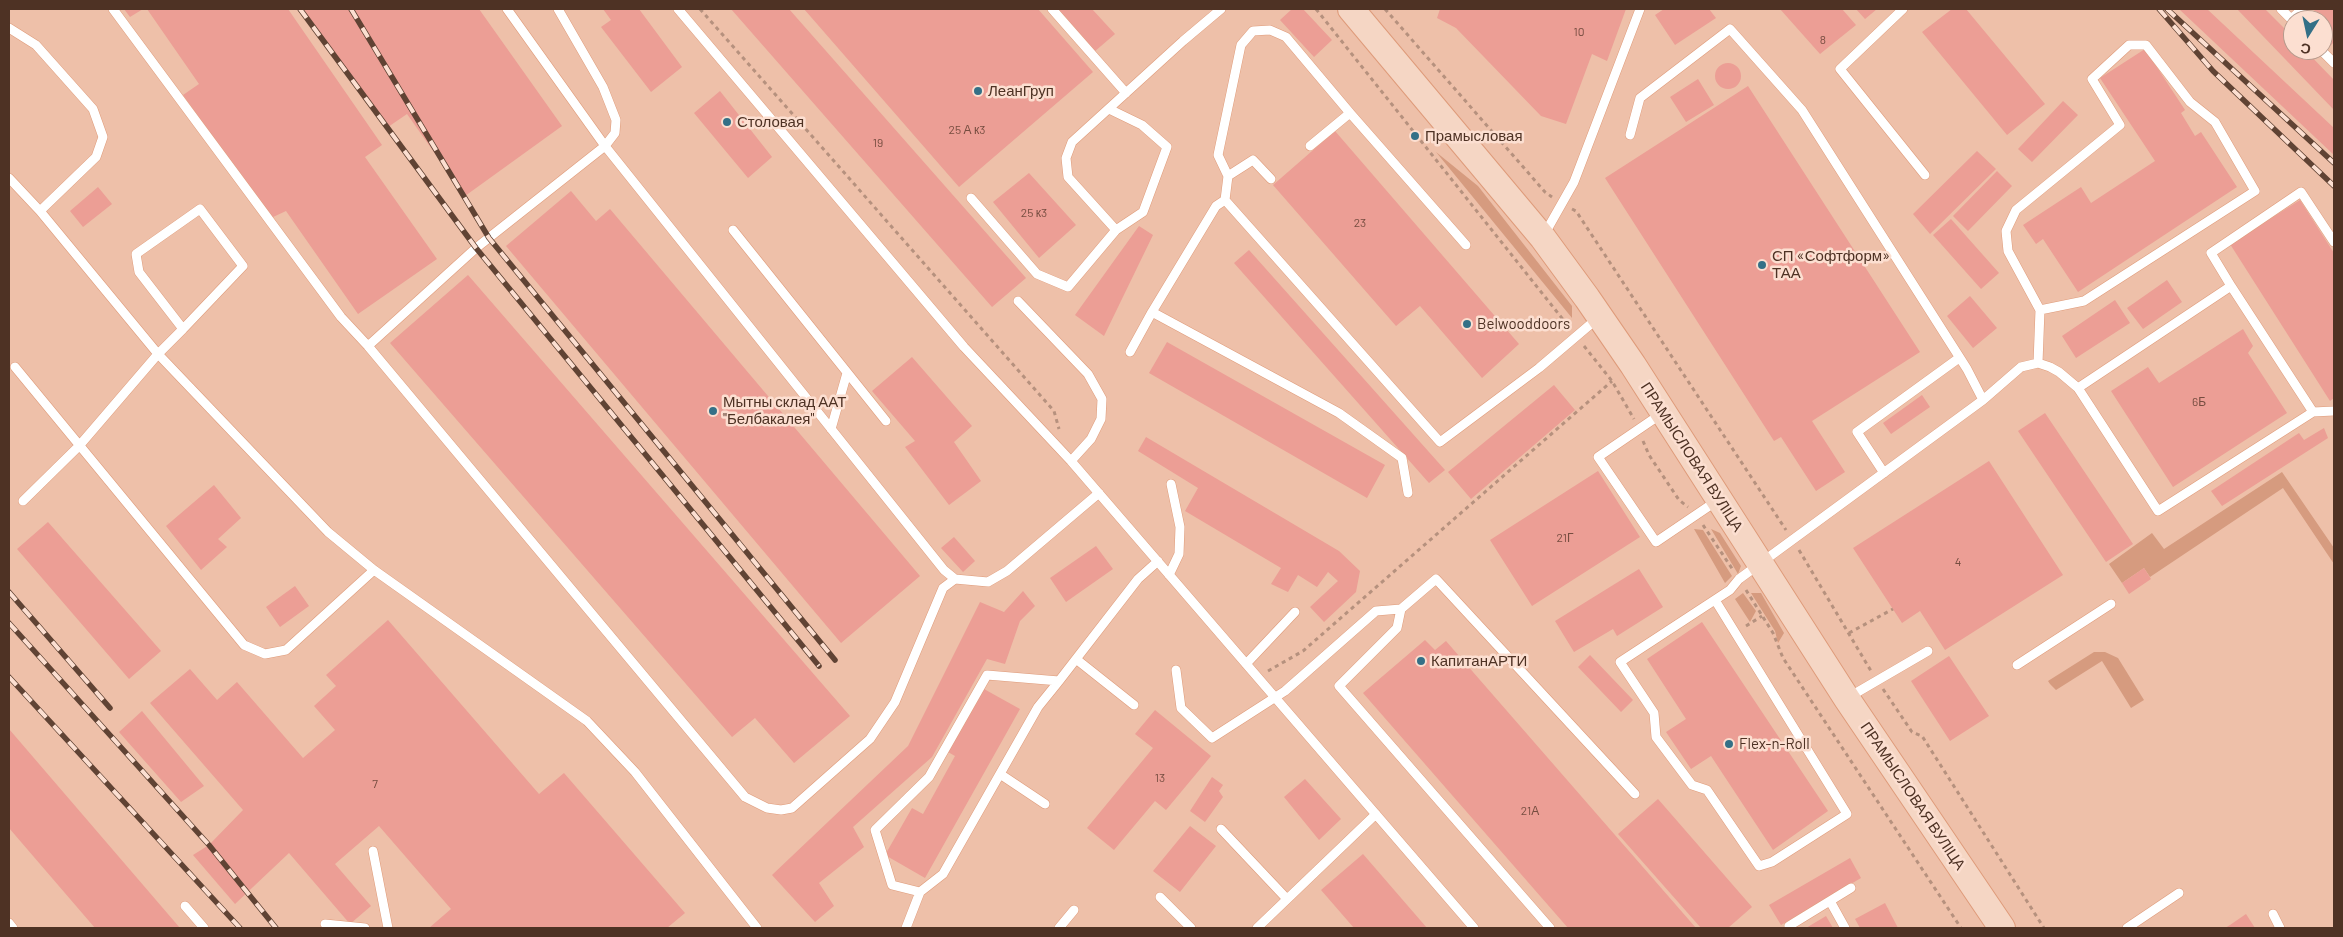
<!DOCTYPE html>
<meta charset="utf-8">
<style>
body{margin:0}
#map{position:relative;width:2343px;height:937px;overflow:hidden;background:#f9ceb9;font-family:Barlow,sans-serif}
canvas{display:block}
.frame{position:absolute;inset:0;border:10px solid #4e3224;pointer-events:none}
.north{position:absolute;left:2283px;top:10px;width:50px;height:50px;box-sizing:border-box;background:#fcdfd1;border:1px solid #b69a8c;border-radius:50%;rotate:190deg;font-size:14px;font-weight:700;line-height:20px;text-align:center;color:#4e3224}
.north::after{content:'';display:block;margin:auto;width:18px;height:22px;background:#347087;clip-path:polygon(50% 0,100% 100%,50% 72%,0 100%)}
</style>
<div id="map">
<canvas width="2343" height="937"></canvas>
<div class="frame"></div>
<div class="north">С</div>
</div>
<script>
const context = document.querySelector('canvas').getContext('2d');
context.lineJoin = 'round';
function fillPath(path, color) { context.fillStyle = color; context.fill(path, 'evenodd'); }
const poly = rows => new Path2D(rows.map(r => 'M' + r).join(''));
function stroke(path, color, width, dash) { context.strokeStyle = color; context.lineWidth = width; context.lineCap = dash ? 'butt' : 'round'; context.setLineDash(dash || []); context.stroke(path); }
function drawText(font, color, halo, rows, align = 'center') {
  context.font = font + ' Barlow,sans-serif'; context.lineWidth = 5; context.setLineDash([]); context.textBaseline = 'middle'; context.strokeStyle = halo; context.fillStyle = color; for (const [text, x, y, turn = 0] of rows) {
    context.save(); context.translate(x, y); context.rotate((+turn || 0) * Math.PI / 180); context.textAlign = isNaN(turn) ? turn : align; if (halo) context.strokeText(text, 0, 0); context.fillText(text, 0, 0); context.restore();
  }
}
const built = poly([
 [9,9,2334,9,2334,928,9,928],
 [2293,20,2323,20,2323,50,2293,50]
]);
const green = poly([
 [1436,152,1478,186,1572,306,1572,318],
 [2282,472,2334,548,2334,564,2283,488,2150,577,2144,568,2122,583,2109,564,2152,533,2164,549],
 [1694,529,1703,530,1732,576,1725,583],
 [1711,529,1720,533,1741,566,1738,574],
 [1743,593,1756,611,1750,622,1735,599],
 [1751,593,1761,593,1784,633,1778,643,1775,631],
 [2094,652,2105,652,2118,658,2144,700,2131,708,2102,661,2056,690,2050,684,2048,681]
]);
const building = poly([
 [124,9,143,9,130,17],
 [147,9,288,9,382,145,365,157,437,259,358,314,286,211,271,218,183,95,199,84],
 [303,9,479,9,562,126,465,196,407,114,388,127],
 [603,9,639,9,682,67,651,92,601,27,611,20],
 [731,9,789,9,1026,278,992,307],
 [804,9,1038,9,1093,72,959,187],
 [1056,9,1092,9,1115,34,1094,52],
 [1292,9,1303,9,1332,40,1314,57,1280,20],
 [1440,9,1626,9,1607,61,1592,54,1566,124,1541,116,1456,28,1437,18],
 [1664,9,1709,9,1716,18,1675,45,1655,15],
 [1780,9,1842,9,1856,25,1820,54],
 [1856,9,1877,9,1865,19],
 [1952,9,1966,9,2045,104,2007,135,1922,32],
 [2179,9,2207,9,2334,128,2334,155],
 [2237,9,2265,9,2293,37,2293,50,2305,50,2334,80,2334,110],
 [2316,9,2334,9,2334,42,2329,47,2323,40,2323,20,2304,20],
 [2145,49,2185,110,2181,113,2195,136,2201,132,2237,187,2078,292,2043,239,2036,244,2023,225,2081,187,2091,203,2155,161,2100,78],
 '1715 76a13 13 0 1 1 26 0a13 13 0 1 1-26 0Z',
 [1698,79,1714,105,1686,122,1670,97],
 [1748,86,1920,352,1812,421,1845,472,1816,491,1781,437,1774,441,1605,178],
 [720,91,772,157,748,178,694,113],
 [2063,101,2078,115,2032,162,2018,149],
 [1335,131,1519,344,1482,378,1420,306,1396,326,1273,185],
 [1977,151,1996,169,1930,234,1913,214],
 [1997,171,2012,186,1968,231,1953,216],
 [1029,173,1076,225,1039,258,993,202],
 [98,187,112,204,83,227,70,211],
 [571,191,596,221,610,209,920,576,841,643,506,246],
 [2300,200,2334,253,2334,398,2330,401,2230,244],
 [1951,219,1999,273,1981,289,1933,235],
 [1139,226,1153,235,1104,336,1075,315],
 [1249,250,1445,470,1429,483,1234,263],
 [468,275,850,716,794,763,755,718,732,737,390,343],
 [2167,280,2182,302,2143,329,2127,308],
 [1970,296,1997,328,1973,348,1947,316],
 [2115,300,2130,323,2076,358,2062,336],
 [2243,329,2253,346,2248,353,2287,413,2173,487,2111,391,2148,367,2159,383],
 [1167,342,1385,465,1367,498,1149,373],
 [912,357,972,426,954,442,981,481,949,505,905,447,915,441,872,391],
 [1554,385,1575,410,1471,499,1448,472],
 [1922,395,1930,407,1891,434,1883,423],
 [2045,413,2133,544,2106,562,2018,431],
 [2324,428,2328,438,2222,506,2211,491,2299,433,2304,440],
 [1146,437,1339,551,1360,571,1356,592,1324,622,1310,607,1338,581,1328,572,1317,587,1298,575,1288,592,1271,584,1281,568,1185,511,1198,488,1138,451],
 [1989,461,2063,575,1945,650,1920,611,1902,623,1853,548],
 [1598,471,1640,537,1532,606,1490,540],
 [214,485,241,518,218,539,227,547,201,570,166,526],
 [48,522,161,651,129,679,17,549],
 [954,537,975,561,963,572,941,548],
 [1096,546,1113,569,1066,602,1050,578],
 [2144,568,2151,579,2129,594,2122,583],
 [1639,569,1663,607,1617,636,1613,629,1574,652,1555,621],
 [295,586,309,606,280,627,266,607],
 [1023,591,1035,606,1020,621,1005,664,987,659,932,757,853,827,864,847,819,883,834,906,815,922,772,875,908,746,980,602,1004,612],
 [388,620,539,794,564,773,685,913,667,928,429,928,451,909,379,826,335,864,371,906,350,924,289,853,235,904,193,855,209,845,243,810,150,703,190,669,217,700,237,682,303,758,335,730,314,706,336,686,326,675],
 [1702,622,1828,811,1773,850,1711,756,1691,769,1666,732,1686,719,1647,659],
 [1425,640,1435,650,1446,641,1696,928,1568,928,1363,693],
 [1590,655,1633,700,1621,712,1578,667],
 [1949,656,1989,716,1950,741,1911,681],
 [984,689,1020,709,925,878,885,855,912,808,923,814,955,756,948,752],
 [1155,710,1211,756,1166,810,1155,801,1114,850,1087,828,1153,748,1135,734],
 [142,711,204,786,181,802,119,732],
 [9,729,180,928,95,928,9,828],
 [1212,777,1223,785,1219,791,1223,797,1205,822,1190,811],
 [1305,779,1341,819,1319,840,1284,797],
 [1658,799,1752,907,1728,928,1701,928,1618,834],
 [1190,826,1216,846,1180,892,1153,871],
 [1363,854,1427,928,1354,928,1321,890],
 [1850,858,1861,878,1781,925,1769,905],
 [1885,903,1898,928,1860,928,1855,919],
 [2246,914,2255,928,2225,928,2230,925],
 [1826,916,1833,928,1806,928]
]);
const path = poly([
 [700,9,1054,411,1059,429],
 [1316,9,1569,327],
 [1385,9,1545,192,1552,197],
 [1572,209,1576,211,1786,530],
 [1584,346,1612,381,1634,419],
 [1643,441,1649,455,1679,500,1688,507],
 [1703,525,1733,570],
 [1799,550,1871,671],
 [1746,590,1773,633,1783,658,1961,928],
 [1746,626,1762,616],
 [1849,633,1893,609],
 [1268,671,1303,651,1612,381],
 [1883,689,1912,732,1922,736,2044,928]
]);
const service = poly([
 [113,9,341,317,368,346,745,797,767,808,781,810,792,808,870,739,895,702,943,588,955,579],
 [507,9,605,146,944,570,955,579,988,582,1007,571,1099,493],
 [678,9,964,347,1071,461,1474,928],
 [1052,9,1126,93],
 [1903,9,1840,69,1925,175],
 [2281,9,2293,21],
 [2291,19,2302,9],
 [9,28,36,45,93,109,103,137,96,157,40,211],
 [2321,50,2334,63],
 [1109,109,1142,125,1167,147,1143,212,1116,230],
 [1630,135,1640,98,1730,29,1802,110,1967,369,1983,400],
 [1310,146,1350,113,1466,245],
 [1228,176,1218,155,1241,45,1253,31,1270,30,1286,37,1350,113],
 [9,178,40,211,158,354,328,532,374,570,587,721,635,772,757,928],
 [971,198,1037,274,1068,287,1116,230,1068,177,1066,158,1072,142,1183,41,1221,9],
 [1225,200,1228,176,1253,160,1271,179],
 [733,230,886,421],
 [1544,235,1574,182,1640,9],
 [2231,286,2211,253,2301,192,2334,242],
 [1018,301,1088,374,1102,399,1101,419,1091,439,1071,461],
 [368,346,476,248,605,146,615,133,616,120,603,87,558,9],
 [1130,352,1152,312],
 [2038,363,2040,310,2008,251,2006,231,2016,210,2120,125,2092,79,2129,45,2146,45,2190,102,2215,122,2255,191,2084,301,2040,310],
 [15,367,244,645,265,654,286,650,374,570],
 [2313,412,2334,411],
 [1661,414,1598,457,1656,542,1718,500],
 [831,429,847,373],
 [1884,473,1857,432,1959,358],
 [1408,493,1402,458,1339,413,1152,312,1216,206,1225,200,1440,442,1539,368,1599,317],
 [23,501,79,446,158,354,183,329,243,266,200,209,136,254,139,272,183,329],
 [1169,575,1179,554,1180,527,1171,484],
 [1715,600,1847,814,1772,862,1759,866,1707,790,1692,785,1656,737,1654,713,1620,662,1730,590,1739,579,1983,400,2021,367,2038,363,2050,367,2059,372,2078,388,2158,511,2313,412,2231,286,2078,388],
 [1076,659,1134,705],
 [1246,664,1295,612],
 [2017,665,2111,604],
 [1176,670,1181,708,1212,738,1285,691,1376,611,1401,609],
 [1059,681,987,675,929,777,875,830,892,885,920,892,943,874,1038,707,1059,681,1138,579,1158,561],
 [1849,697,1928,651],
 [1000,774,1045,804],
 [1221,829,1287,899],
 [373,851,388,928],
 [1160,897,1191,928],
 [1830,901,1845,928],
 [185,906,204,928],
 [2273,914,2280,928],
 [9,923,13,928],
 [325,924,365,928],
 [906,928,920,892],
 [1059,928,1074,910],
 [1257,928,1376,814],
 [1550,928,1339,686,1397,628,1401,609,1436,579,1635,794],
 [1790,928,1789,926,1851,888],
 [2127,928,2179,893]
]);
const secondary = poly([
 [1351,9,1543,238,1587,298,1633,365,1847,699,2002,928]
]);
const rail = poly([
 [300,9,476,248,819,666],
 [351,9,489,238,835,660],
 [2159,9,2213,71,2334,186],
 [2167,9,2334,163],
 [9,592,110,708],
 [9,623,209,845,276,928],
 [9,677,240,928]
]);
const markers = [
 [978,91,5,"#347087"],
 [727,122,5,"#347087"],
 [1415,136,5,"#347087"],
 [1762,265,5,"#347087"],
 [1467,324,5,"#347087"],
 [713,411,5,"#347087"],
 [1421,661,5,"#347087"],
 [1729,744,5,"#347087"]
];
const numberNames = [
 ["10",1579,32],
 ["8",1823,40],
 ["25 А к3",967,130],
 ["19",878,143],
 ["25 к3",1034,213],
 ["23",1360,223],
 ["6Б",2199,402],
 ["21Г",1565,538],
 ["4",1958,562],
 ["13",1160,778],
 ["7",375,784],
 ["21А",1530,811]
];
const poiNames = [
 ["ЛеанГруп",988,91],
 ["Столовая",737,122],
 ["Прамысловая",1425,136],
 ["СП «Софтформ»",1772,256],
 ["ТАА",1772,273],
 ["Belwooddoors",1477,324],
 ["Мытны склад ААТ",723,402],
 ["\"Белбакалея\"",723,419],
 ["КапитанАРТИ",1431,661],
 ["Flex-n-Roll",1739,744]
];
const streetNames = [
 ["ПРАМЫСЛОВАЯ ВУЛІЦА",1692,457,57],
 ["ПРАМЫСЛОВАЯ ВУЛІЦА",1913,796,56]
];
fillPath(built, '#eec0a9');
fillPath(green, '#d69b7f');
fillPath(building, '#ec9e95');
stroke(service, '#df9b7a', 10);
stroke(secondary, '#df9b7a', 28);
stroke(path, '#b6917e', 3, [4, 4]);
stroke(service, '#fff', 9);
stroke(secondary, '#f5d6c4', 26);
stroke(rail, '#604334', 5.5);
stroke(rail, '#fcdfd1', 4, [11]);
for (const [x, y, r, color] of markers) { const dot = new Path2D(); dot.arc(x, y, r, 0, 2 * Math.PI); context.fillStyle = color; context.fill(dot); stroke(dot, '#fcdfd1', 2); }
drawText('12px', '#764d40', null, numberNames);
drawText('15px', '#4e3224', '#fcdfd1', poiNames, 'left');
drawText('15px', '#4e3224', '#fcdfd1', streetNames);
</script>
